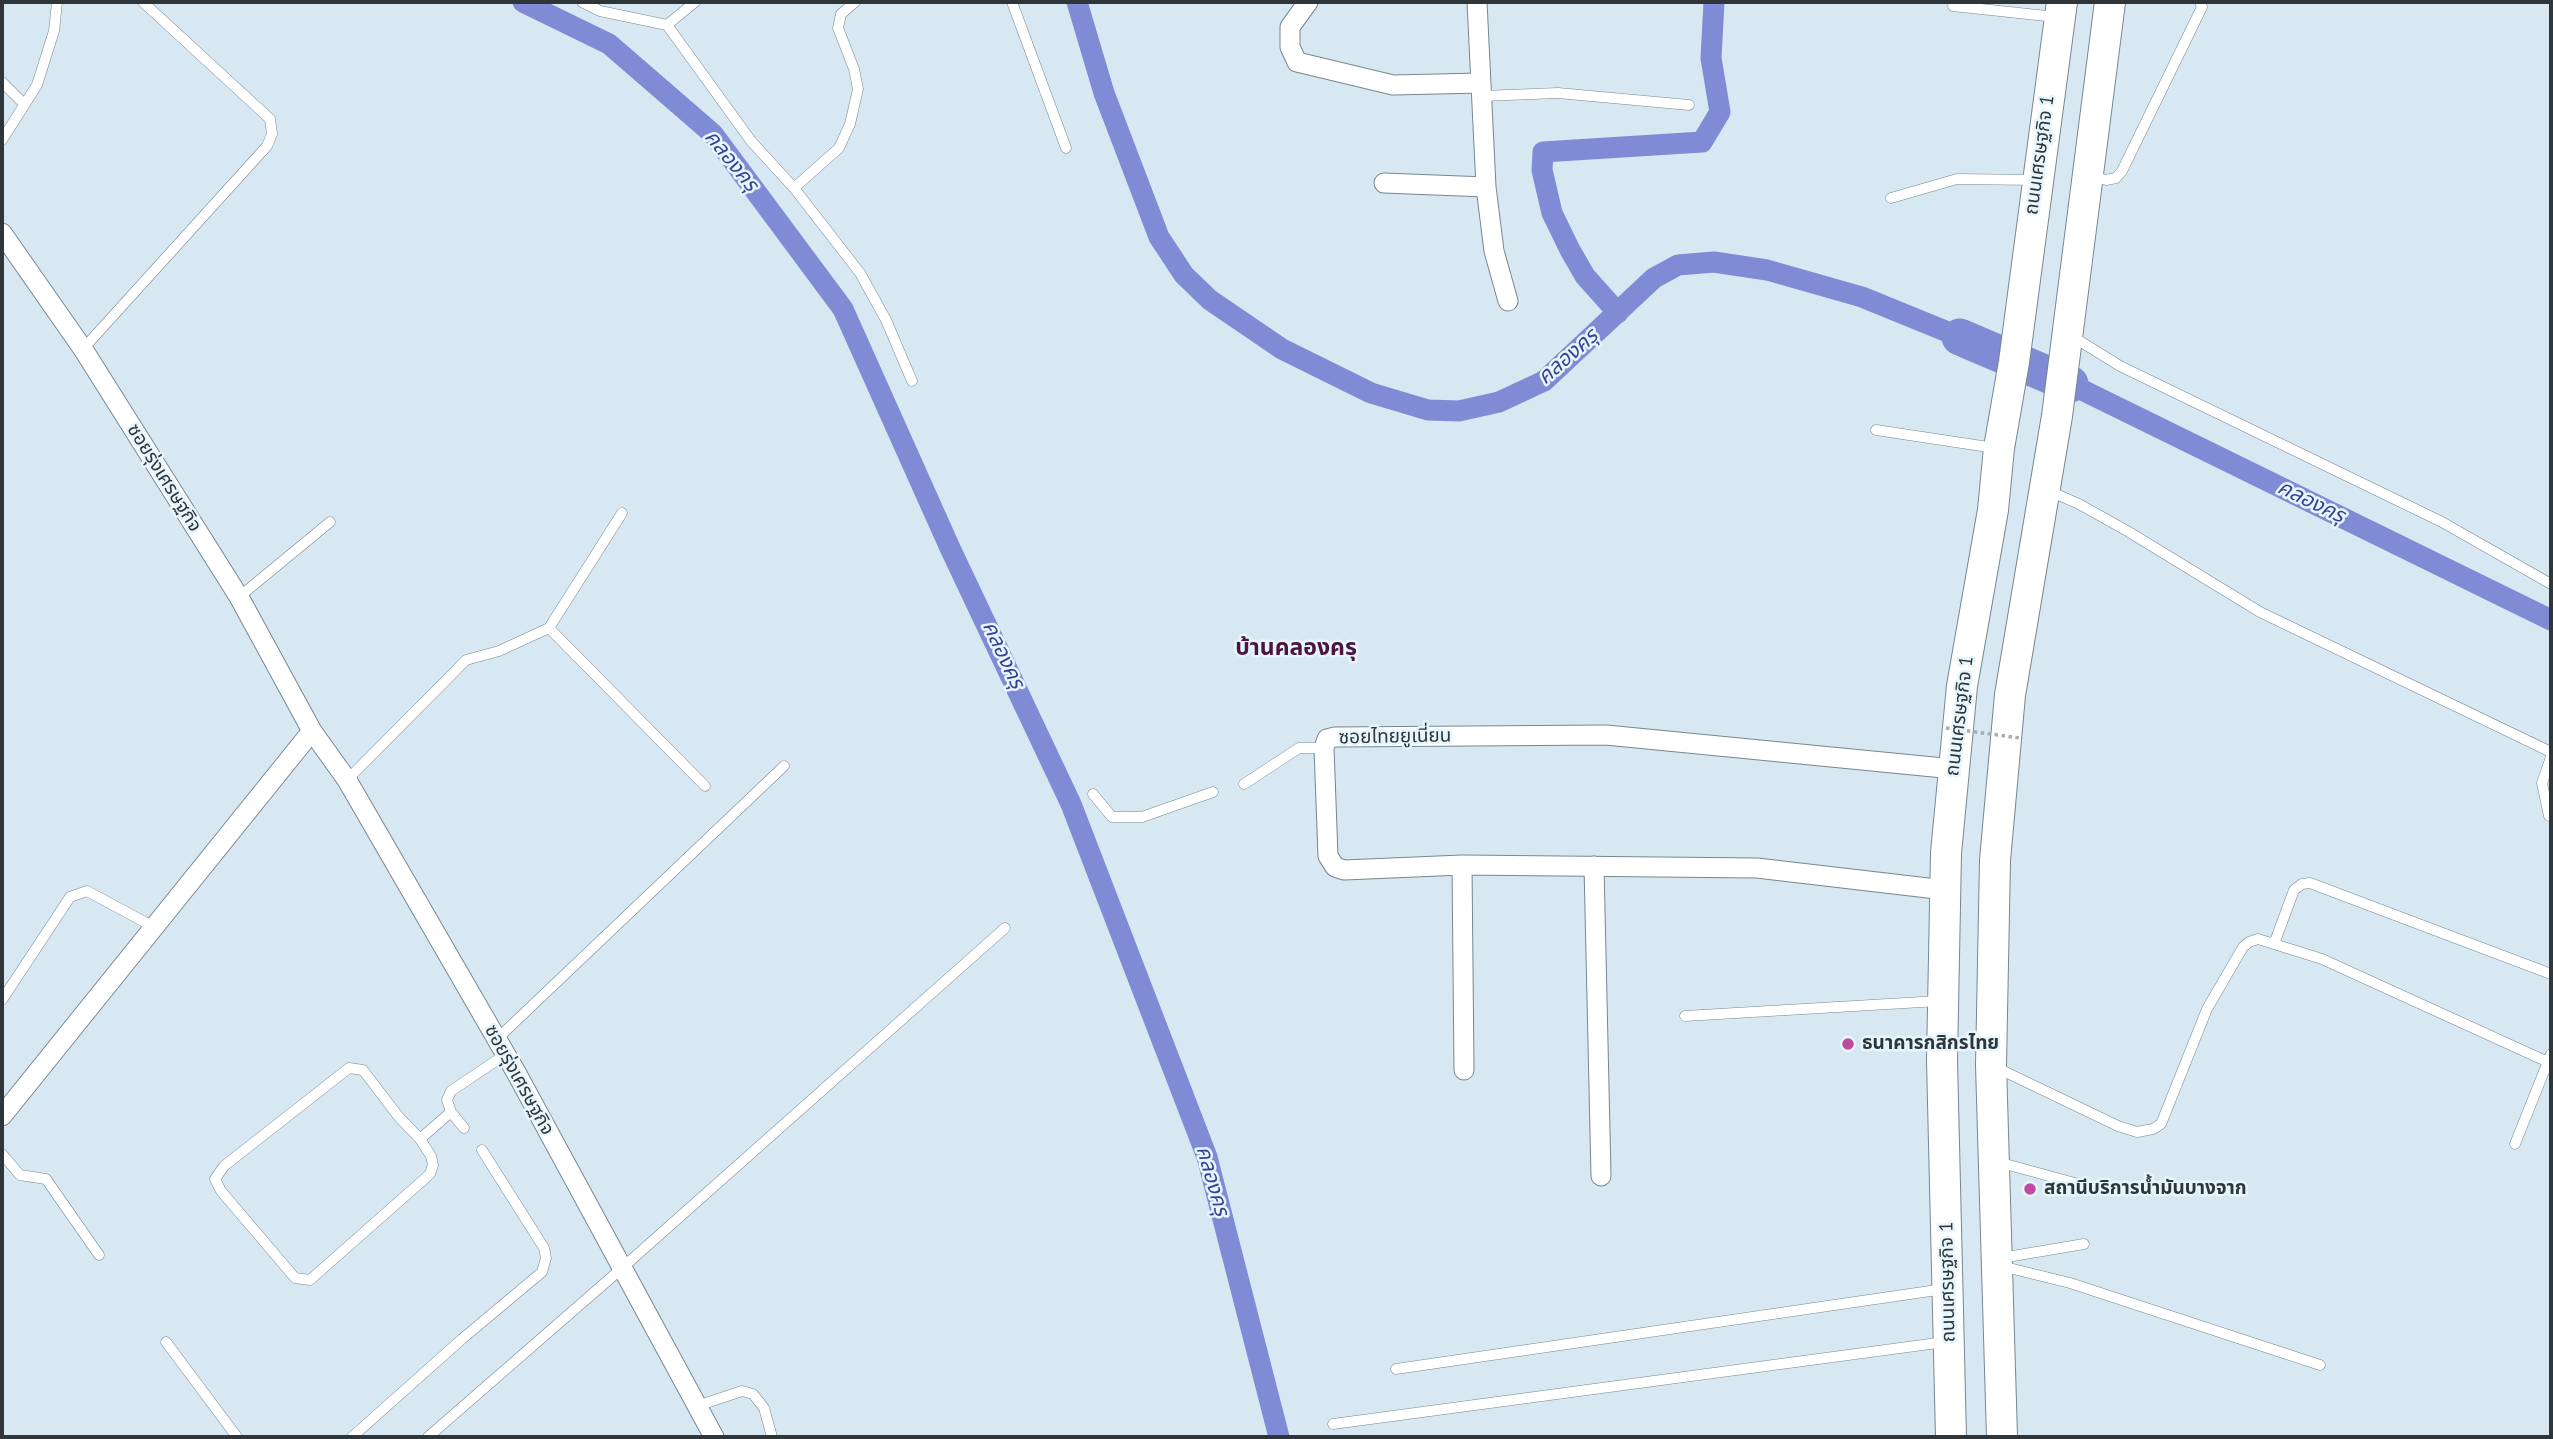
<!DOCTYPE html>
<meta charset="utf-8">
<style>
body{margin:0}
#map{position:relative;width:2553px;height:1439px;overflow:hidden;background:#d7e8f2;font-family:"PT Sans",sans-serif}
canvas{display:block}
.frame{position:absolute;inset:0;border:4px solid #2f363a;pointer-events:none}
</style>
<div id="map">
<canvas width="2553" height="1439"></canvas>
<div class="frame"></div>
</div>
<script>
const context = document.querySelector('canvas').getContext('2d');
context.lineJoin = 'round';
const poly = rows => new Path2D(rows.map(r => 'M' + r).join(''));
function stroke(path, color, width, dash) { context.strokeStyle = color; context.lineWidth = width; context.lineCap = dash ? 'butt' : 'round'; context.setLineDash(dash || []); context.stroke(path); }
function drawText(font, color, halo, rows, align = 'center') {
  context.font = font + ' "PT Sans","Noto Sans Thai",sans-serif'; context.lineWidth = 5; context.setLineDash([]); context.textBaseline = 'middle'; context.strokeStyle = halo; context.fillStyle = color; for (const [text, x, y, turn = 0] of rows) {
    context.save(); context.translate(x, y); context.rotate((+turn || 0) * Math.PI / 180); context.textAlign = isNaN(turn) ? turn : align; if (halo) context.strokeText(text, 0, 0); context.fillText(text, 0, 0); context.restore();
  }
}
const canal = poly([
 [523,2,609,44,713,134,843,309,950,548,1071,804,1207,1157,1279,1437],
 [1077,2,1104,93,1159,237,1184,275,1210,300,1282,349,1371,393,1428,410,1459,411,1499,402,1544,381,1654,278,1678,265,1714,262,1767,270,1862,297,1960,337],
 [1618,313,1585,276,1570,250,1552,213,1542,170,1543,152,1702,142,1720,112,1711,58,1714,2],
 [2070,384,2551,620]
]);
const river = poly([
 [1960,337,2070,384]
]);
const service = poly([
 [582,2,600,11,667,25,695,2],
 [1012,2,1066,148],
 [1953,6,2056,17],
 [667,25,751,141,794,188,860,273,886,320,912,381],
 [2,82,24,104],
 [1482,96,1558,93,1689,105],
 [2,140,37,85,54,31,57,2],
 [2090,176,2106,180,2116,178,2122,171,2202,7,2200,2],
 [794,188,839,148,850,124,858,89,854,69,838,28,841,14,855,2],
 [1891,198,1957,179,2036,180],
 [2070,335,2120,366,2442,522,2551,584],
 [83,349,267,146,272,134,270,119,143,2],
 [1876,430,1995,448],
 [2049,491,2079,504,2129,532,2260,612,2551,752],
 [239,597,330,522],
 [549,628,705,786],
 [347,780,466,660,499,651,549,628,622,513],
 [1244,784,1299,748,1324,748],
 [1093,794,1112,817,1142,817,1213,792],
 [2549,816,2542,783,2551,757],
 [2274,944,2294,890,2302,884,2310,883,2551,974],
 [2,1000,70,897,87,891,154,927],
 [1685,1016,1939,1001],
 [497,1039,784,766],
 [1995,1067,2118,1126,2137,1132,2153,1129,2161,1124,2207,1009,2243,947,2249,942,2258,939,2322,959,2548,1062],
 [464,1128,451,1112,447,1100,451,1091,506,1054],
 [420,1139,398,1116,363,1070,349,1068,224,1166,215,1179,221,1191,295,1278,310,1280,430,1174,433,1165,431,1156,420,1139,451,1112],
 [2515,1144,2551,1054],
 [2,1154,20,1175,46,1179,99,1255],
 [1998,1162,2082,1185],
 [2001,1258,2084,1244],
 [2001,1266,2070,1283,2320,1365],
 [166,1342,237,1437],
 [1396,1369,1944,1289],
 [697,1406,742,1391,753,1394,764,1408,772,1437],
 [1333,1424,1945,1342],
 [352,1437,462,1339,542,1272,546,1258,544,1248,482,1150],
 [428,1437,621,1269,1005,928]
]);
const minor = poly([
 [1308,2,1290,27,1290,47,1297,62,1393,85,1481,83],
 [1477,2,1486,187,1494,251,1508,301],
 [1384,183,1486,187],
 [2,233,83,349,239,597,312,731,347,780,517,1074,714,1437],
 [1462,865,1464,1070],
 [1594,866,1601,1176],
 [1945,890,1757,868,1462,865,1344,870,1335,867,1328,856,1324,748,1327,739,1335,737,1606,735,1954,769],
 [2,1116,312,731]
]);
const primary = poly([
 [1951,1437,1942,1060,1946,853,1962,686,1993,510,1999,448,2014,362,2062,2],
 [2002,1437,1991,1065,1995,860,2010,695,2057,416,2110,2]
]);
const pathBridge = poly([
 [1946,728,2020,738]
]);
const markers = [
 [1848,1044,7,"#c04aa1"],
 [2030,1189,7,"#c04aa1"]
];
const streetNames = [
 ["ถนนเศรษฐกิจ 1",2040,155,-82],
 ["ซอยรุ่งเศรษฐกิจ",164,478,58],
 ["ถนนเศรษฐกิจ 1",1960,716,-83],
 ["ซอยไทยยูเนี่ยน",1395,737,-1],
 ["ซอยรุ่งเศรษฐกิจ",519,1080,61],
 ["ถนนเศรษฐกิจ 1",1948,1282,-91]
];
const poiNames = [
 ["ธนาคารกสิกรไทย",1862,1044],
 ["สถานีบริการน้ำมันบางจาก",2044,1189]
];
const waterNames = [
 ["คลองครุ",731,161,51],
 ["คลองครุ",1568,357,-41],
 ["คลองครุ",2311,502,26],
 ["คลองครุ",1003,655,65],
 ["คลองครุ",1212,1181,74]
];
const quarterNames = [
 ["บ้านคลองครุ",1296,648]
];
stroke(canal, '#7f8bd4', 21);
stroke(river, '#7f8bd4', 37);
stroke(service, '#778790', 11);
stroke(minor, '#778790', 21);
stroke(primary, '#778790', 32);
stroke(service, '#fff', 10);
stroke(minor, '#fff', 19);
stroke(primary, '#fff', 30);
stroke(pathBridge, '#a2afb8', 3.5, [3.5, 3.5]);
for (const [x, y, r, color] of markers) { const dot = new Path2D(); dot.arc(x, y, r, 0, 2 * Math.PI); context.fillStyle = color; context.fill(dot); stroke(dot, '#e7f5fd', 2.5); }
drawText('19px', '#2f363a', '#e7f5fd', streetNames);
drawText('bold 19px', '#2f363a', '#e7f5fd', poiNames, 'left');
drawText('italic 21px', '#3a3f96', '#e7f5fd', waterNames);
drawText('bold 23px', '#4c143e', '#e7f5fd', quarterNames);
</script>
